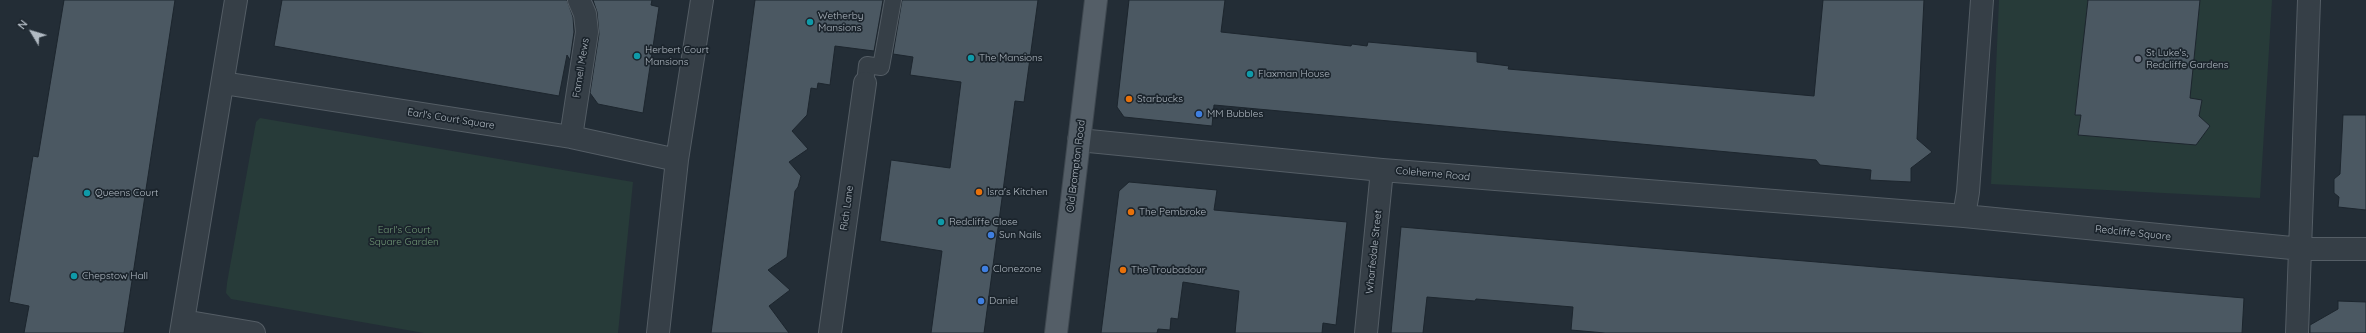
<!DOCTYPE html>
<style>
body{margin:0}
#map{position:relative;width:2366px;height:333px;overflow:hidden;background:#232d36;font-family:Quicksand,sans-serif}
canvas{display:block}
.north{position:absolute;left:12px;top:12px;width:40px;height:40px;-webkit-text-stroke:3px #1b242c;paint-order:stroke;rotate:308deg;font-size:11px;font-weight:700;line-height:16px;text-align:center;color:#b1bac3}
.north::after{content:'';display:block;margin:auto;width:14px;height:18px;background:#b1bac3;clip-path:polygon(50% 0,100% 100%,50% 72%,0 100%)}
</style>
<div id="map">
<canvas width="2366" height="333"></canvas>
<div class="north">N</div>
</div>
<script>
const context = document.querySelector('canvas').getContext('2d');
context.lineJoin = 'round';
function fillPath(path, color) { context.fillStyle = color; context.fill(path, 'evenodd'); }
const poly = rows => new Path2D(rows.map(r => 'M' + r).join(''));
function stroke(path, color, width, dash) { context.strokeStyle = color; context.lineWidth = width; context.lineCap = dash ? 'butt' : 'round'; context.setLineDash(dash || []); context.stroke(path); }
function drawText(font, color, halo, rows, align = 'center') {
  context.font = font + ' Quicksand,sans-serif'; context.lineWidth = 3.5; context.setLineDash([]); context.textBaseline = 'middle'; context.strokeStyle = halo; context.fillStyle = color; for (const [text, x, y, turn = 0] of rows) {
    context.save(); context.translate(x, y); context.rotate((+turn || 0) * Math.PI / 180); context.textAlign = isNaN(turn) ? turn : align; if (halo) context.strokeText(text, 0, 0); context.fillText(text, 0, 0); context.restore();
  }
}
const green = poly([
 [1999,0,2272,0,2260,198,1991,184],
 [260,118,633,182,618,333,424,333,231,299,226,293,227,283,256,122]
]);
const building = poly([
 [64,0,175,0,124,333,24,333,29,306,9,302,33,156,38,157,64,0],
 [282,0,567,0,573,17,574,32,570,60,567,55,559,96,274,46,282,0],
 [593,0,652,0,651,5,659,7,643,113,598,104,590,93,599,34,597,12,593,0],
 [755,0,883,0,874,51,835,46,830,85,818,83,817,89,811,88,807,115,792,131,808,149,789,162,801,176,798,187,795,191,787,257,768,270,790,290,769,306,789,333,711,333,755,0],
 [902,0,1038,0,1024,102,1015,101,984,333,931,333,942,251,880,241,891,160,950,168,961,82,910,75,913,57,893,54,902,0],
 [1129,0,1225,0,1221,32,1351,46,1352,44,1367,46,1368,42,1477,52,1477,62,1509,66,1508,69,1814,96,1823,0,1924,0,1917,139,1932,152,1911,168,1911,182,1870,180,1871,170,1820,165,1816,160,1214,105,1212,126,1124,117,1117,107,1129,0],
 [2088,0,2200,0,2190,98,2202,100,2199,116,2210,126,2196,145,2078,135,2081,115,2075,115,2088,0],
 [2343,115,2366,115,2366,210,2338,207,2339,197,2334,193,2334,179,2340,174,2343,115],
 [1129,182,1217,190,1214,210,1347,222,1336,325,1323,323,1322,333,1235,333,1239,291,1183,282,1178,319,1171,318,1170,330,1158,329,1157,333,1101,333,1119,191,1129,182],
 [1401,227,2244,298,2242,333,1605,333,1571,330,1573,307,1476,299,1475,301,1427,297,1423,333,1391,333,1401,227],
 [2338,301,2366,302,2366,333,2310,333,2310,325,2338,309,2338,301]
]);
const service = poly([
 [865,83,867,65,881,67,893,0]
]);
const minor = poly([
 [223,83,571,137,677,160],
 [571,137,587,32,585,14,579,0],
 [1079,140,1382,170,1964,216,2302,249,2366,249],
 [1964,216,1968,192,1982,0],
 [183,321,254,333],
 [181,333,236,0],
 [658,333,677,160,702,0],
 [830,333,865,83],
 [1366,333,1382,170],
 [2297,333,2309,0]
]);
const primary = poly([
 [1056,333,1096,0]
]);
const markers = [
 [810,22,4,"#0f9aa8"],
 [637,56,4,"#0f9aa8"],
 [971,58,4,"#0f9aa8"],
 [2138,59,4,"#6b7280"],
 [1250,74,4,"#0f9aa8"],
 [1129,99,4,"#e8710a"],
 [1199,114,4,"#3f7fe0"],
 [979,192,4,"#e8710a"],
 [87,193,4,"#0f9aa8"],
 [1131,212,4,"#e8710a"],
 [941,222,4,"#0f9aa8"],
 [991,235,4,"#3f7fe0"],
 [985,269,4,"#3f7fe0"],
 [1123,270,4,"#e8710a"],
 [74,276,4,"#0f9aa8"],
 [981,301,4,"#3f7fe0"]
];
const poiNames = [
 ["Wetherby",818,16],
 ["Mansions",818,28],
 ["Herbert Court",645,50],
 ["Mansions",645,62],
 ["St Luke's,",2146,53],
 ["Redcliffe Gardens",2146,65],
 ["The Mansions",979,58],
 ["Flaxman House",1258,74],
 ["Starbucks",1137,99],
 ["MM Bubbles",1207,114],
 ["Isra's Kitchen",987,192],
 ["Queens Court",95,193],
 ["The Pembroke",1139,212],
 ["Redcliffe Close",949,222],
 ["Sun Nails",999,235],
 ["Clonezone",993,269],
 ["The Troubadour",1131,270],
 ["Chepstow Hall",82,276],
 ["Daniel",989,301]
];
const streetNames = [
 ["Farnell Mews",581,68,-81],
 ["Earl's Court Square",451,119,9],
 ["Old Brompton Road",1076,166,-83],
 ["Coleherne Road",1433,174,5],
 ["Rich Lane",847,208,-82],
 ["Redcliffe Square",2133,233,6],
 ["Wharfedale Street",1374,252,-84]
];
const parkNames = [
 ["Earl's Court",404,230],
 ["Square Garden",404,242]
];
fillPath(green, '#273b39');
fillPath(building, '#4b5862');
stroke(building, '#1d262e', 1);
stroke(service, '#545d65', 18);
stroke(minor, '#545d65', 24);
stroke(primary, '#3f4850', 24);
stroke(service, '#363f47', 16);
stroke(minor, '#363f47', 22);
stroke(primary, '#545e67', 22);
for (const [x, y, r, color] of markers) { const dot = new Path2D(); dot.arc(x, y, r, 0, 2 * Math.PI); context.fillStyle = color; context.fill(dot); stroke(dot, '#1b242c', 1.5); }
drawText('10px', '#b1bac3', '#1b242c', poiNames, 'left');
drawText('10px', '#b1bac3', '#1b242c', streetNames);
drawText('10px', '#719776', '#1b242c', parkNames);
</script>
